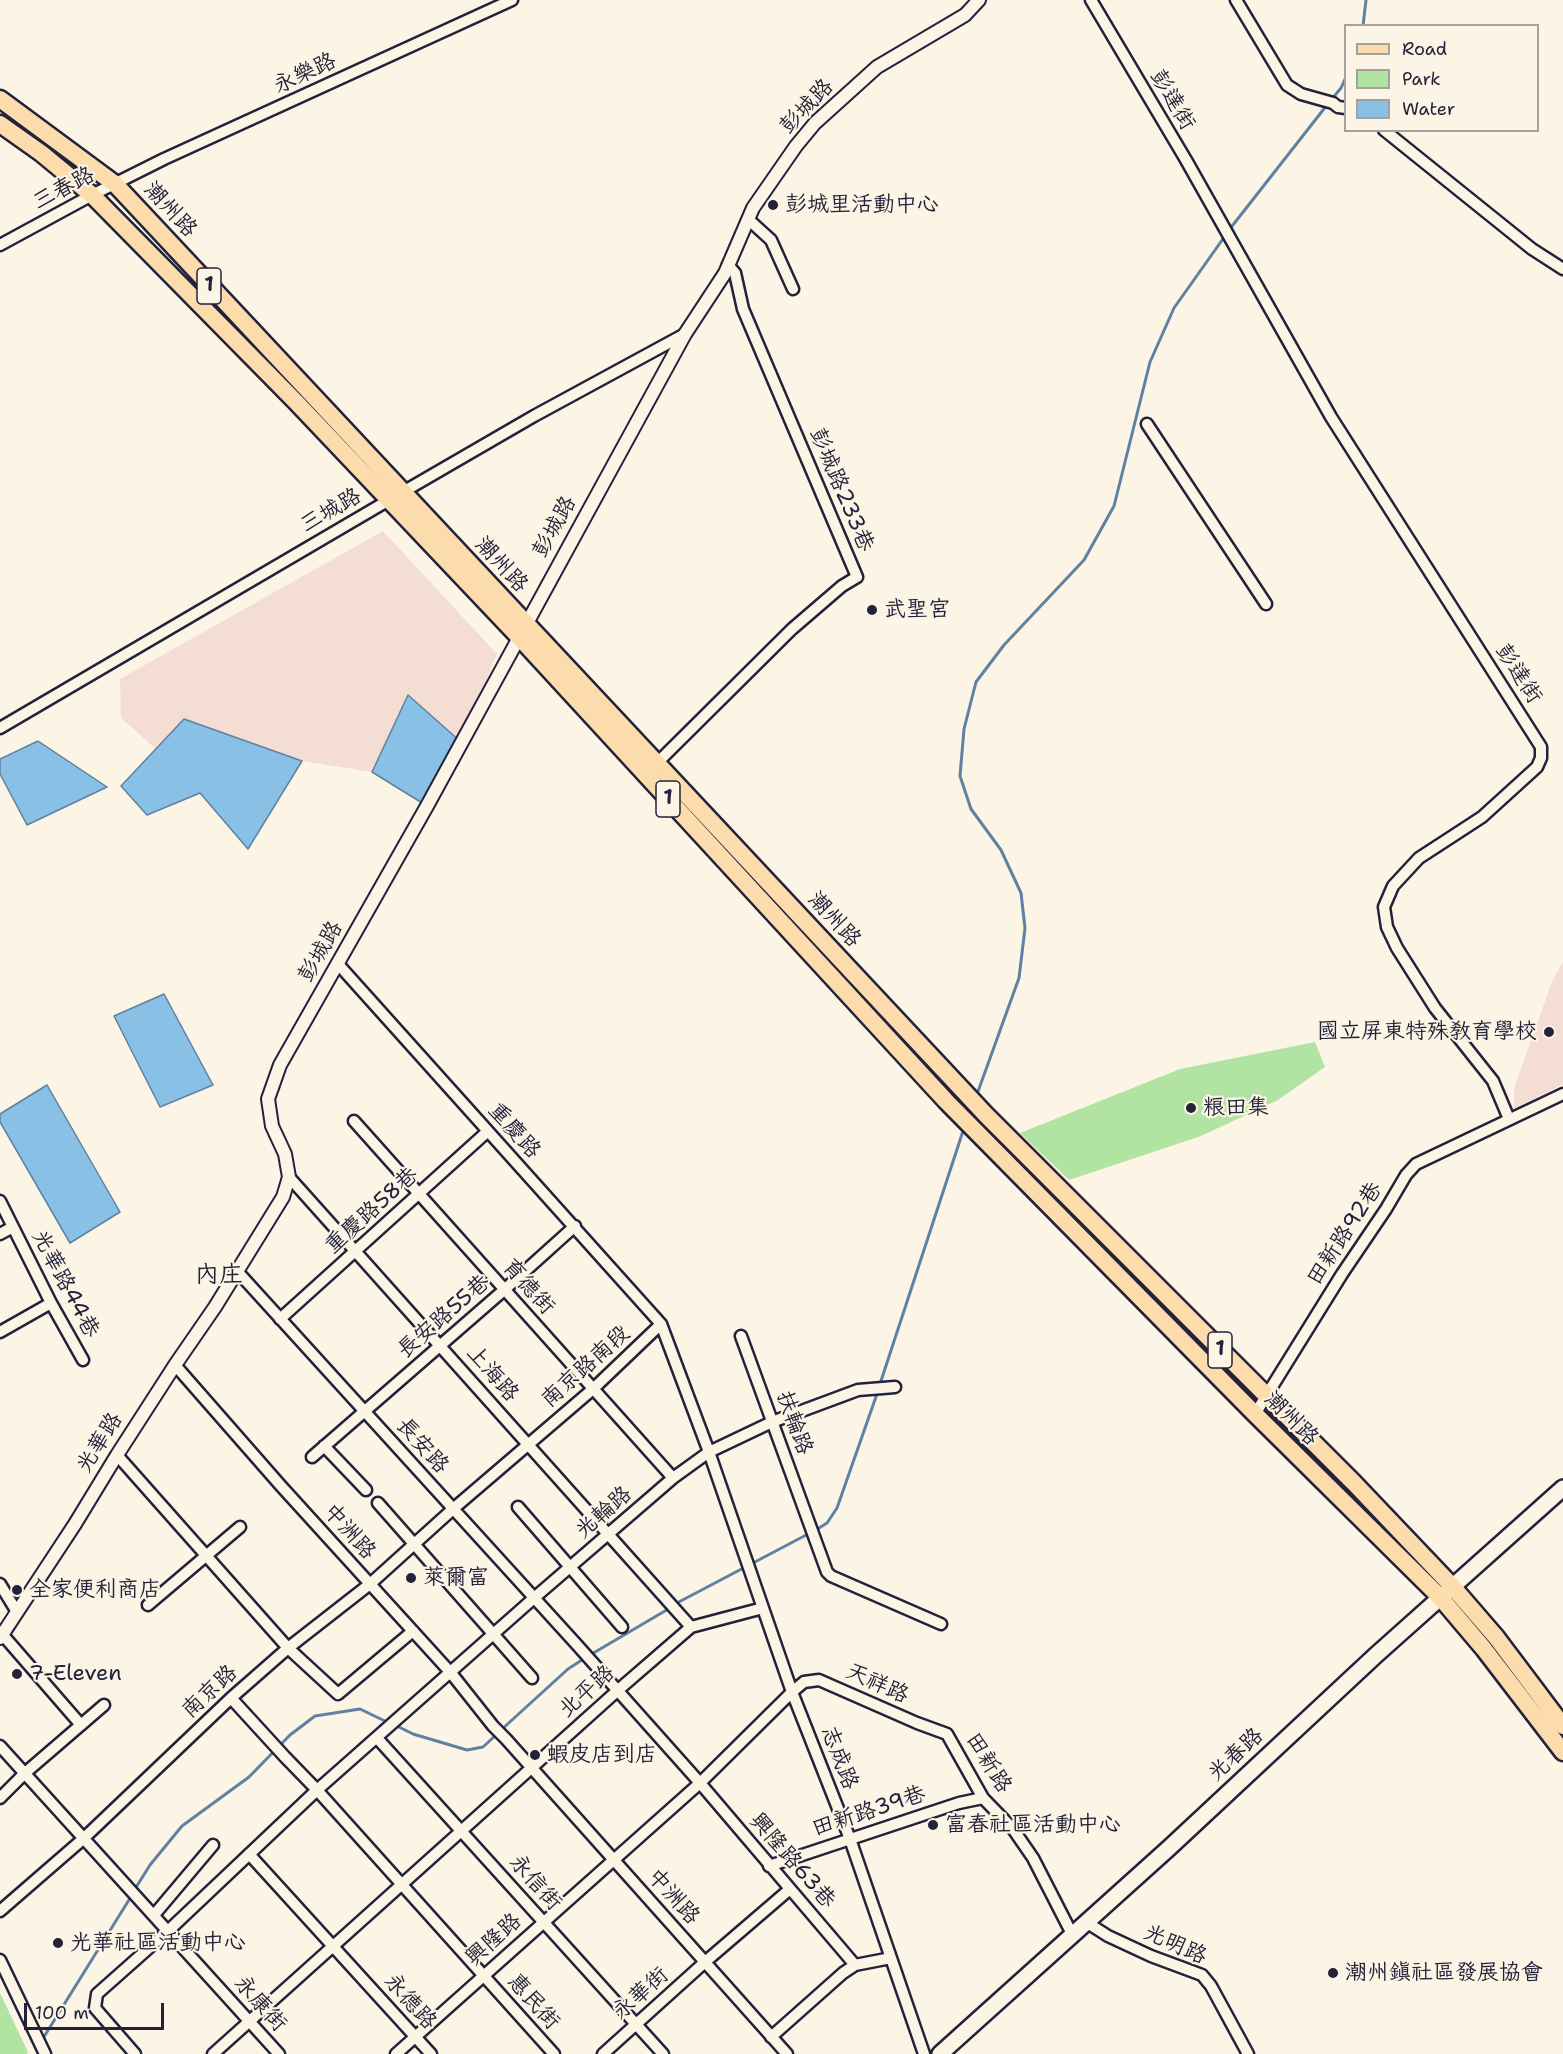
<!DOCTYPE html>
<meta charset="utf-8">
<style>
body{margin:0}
#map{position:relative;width:1563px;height:2054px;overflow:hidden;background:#fcf5e5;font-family:"Shantell Sans",sans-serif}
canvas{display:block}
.legend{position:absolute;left:1344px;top:24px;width:195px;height:108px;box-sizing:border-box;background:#fcf5e5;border:2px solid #a5a1a1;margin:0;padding:8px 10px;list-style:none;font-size:18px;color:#22223b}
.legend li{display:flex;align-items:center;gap:12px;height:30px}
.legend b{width:30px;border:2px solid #a5a1a1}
.scale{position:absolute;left:24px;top:2003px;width:140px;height:27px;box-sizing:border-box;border:3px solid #22223b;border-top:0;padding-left:8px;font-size:18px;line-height:21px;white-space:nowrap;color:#22223b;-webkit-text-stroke:4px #fcf5e5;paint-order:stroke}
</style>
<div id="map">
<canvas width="1563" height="2054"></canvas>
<ul class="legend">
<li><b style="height:8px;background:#fcdcac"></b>Road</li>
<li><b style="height:16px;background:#b1e3a3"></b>Park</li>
<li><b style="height:16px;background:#88c0e6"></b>Water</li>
</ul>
<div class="scale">100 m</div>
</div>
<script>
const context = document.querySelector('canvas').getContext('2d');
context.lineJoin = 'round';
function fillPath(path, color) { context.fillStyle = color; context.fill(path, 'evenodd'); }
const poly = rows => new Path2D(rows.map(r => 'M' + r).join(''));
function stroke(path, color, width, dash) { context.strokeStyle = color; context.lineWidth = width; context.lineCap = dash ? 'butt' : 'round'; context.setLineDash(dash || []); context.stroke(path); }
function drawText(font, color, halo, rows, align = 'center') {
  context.font = font + ' "Shantell Sans","LXGW WenKai TC",sans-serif'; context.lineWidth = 4.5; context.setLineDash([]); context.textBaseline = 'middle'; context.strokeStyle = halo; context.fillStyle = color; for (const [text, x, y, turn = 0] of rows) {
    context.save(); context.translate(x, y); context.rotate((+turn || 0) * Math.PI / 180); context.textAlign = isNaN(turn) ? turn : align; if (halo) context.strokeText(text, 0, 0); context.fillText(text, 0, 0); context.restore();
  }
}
const built = poly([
 [383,531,497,654,461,742,408,695,372,772,302,761,184,719,156,749,121,718,120,679],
 [1563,962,1563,1084,1514,1109,1514,1088,1553,979]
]);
const green = poly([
 [1315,1042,1325,1067,1278,1100,1201,1136,1069,1180,1020,1133,1180,1069],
 [0,1993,28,2052,27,2054,0,2054]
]);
const water = poly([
 [408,695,461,742,427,806,372,772,408,695],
 [184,719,302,761,248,849,200,793,147,815,121,786,184,719],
 [38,741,107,787,27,825,0,774,0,759,38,741],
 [164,994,213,1085,160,1107,114,1016,164,994],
 [47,1085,120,1212,70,1243,0,1122,0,1114,47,1085]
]);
const stream = poly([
 [1363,26,1366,0],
 [1331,100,1341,88,1346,77],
 [1229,230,1327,105],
 [976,1097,1019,978,1025,928,1021,893,1001,850,971,809,960,776,964,729,976,682,1004,645,1084,560,1114,506,1150,362,1174,308,1225,236],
 [880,1384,964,1128],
 [816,1530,827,1523,837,1508,878,1391],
 [675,1604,810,1533],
 [590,1655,670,1608],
 [395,1725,413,1734,467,1750,483,1747,496,1735],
 [501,1730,568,1669,585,1658],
 [135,1889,150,1865,182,1826,249,1777,290,1735,315,1716,360,1709,389,1723],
 [42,2040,132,1895]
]);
const minor = poly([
 [1091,0,1186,160,1331,417,1541,747,1541,758,1537,767,1482,817,1419,858,1393,886,1384,907,1387,927,1397,948,1435,1008,1493,1081,1509,1119],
 [1236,0,1287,85,1301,94,1333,103,1338,107,1346,108],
 [1384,130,1532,249,1563,269],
 [749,220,771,240,793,289],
 [0,245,92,195,164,159,512,0],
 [1147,424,1266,604],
 [0,728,389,500,534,416,685,334],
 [657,763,792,629,842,586,857,577,743,309,735,273,728,265],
 [338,964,661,1324,709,1452,792,1692,850,1839,924,2054],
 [354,1121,673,1478],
 [289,1177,691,1627],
 [0,1201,51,1303,83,1360],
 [0,1234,13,1227],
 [237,1271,578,1646,700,1783,855,1965],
 [280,1319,488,1131],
 [0,1332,51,1303],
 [741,1336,827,1572,831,1576,941,1624],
 [175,1365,281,1486,451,1673,493,1726,506,1739,787,2054],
 [1255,1414,1342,1274,1386,1209,1406,1175,1416,1164,1563,1094],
 [324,1446,366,1490],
 [117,1455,288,1648,338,1694,413,1631],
 [312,1457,504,1290,575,1226],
 [378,1503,532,1678],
 [518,1507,622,1627],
 [0,1584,17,1612],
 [148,1605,240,1527],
 [2,1634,81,1725],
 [231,1698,285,1757,317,1790,554,2054],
 [377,1738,663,2054],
 [0,1746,279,2054],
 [0,1798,25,1773,104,1705],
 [249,1854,431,2054],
 [769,1866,959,1803,983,1798],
 [0,1911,83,1839,231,1698,288,1648,370,1584,453,1509,593,1389,661,1324],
 [154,1915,213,1845],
 [1086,1922,1108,1936,1151,1956,1202,1975,1211,1986,1248,2054],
 [0,1960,45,2054],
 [771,2037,843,1973,855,1965,891,1958],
 [135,2054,95,2008,97,1994,168,1931,317,1790,534,1598,673,1478,709,1452,772,1422,858,1390,895,1387],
 [213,2054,617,1691,691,1627,763,1608],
 [396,2054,700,1783,792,1692,804,1682,819,1680,917,1723,947,1734,983,1798,1013,1829,1033,1858,1072,1934],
 [603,2054,705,1962,790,1889]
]);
const tertiary = poly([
 [0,1638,75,1524,117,1455,175,1365,215,1307,283,1197,289,1177,285,1154,272,1126,268,1099,280,1065,427,806,685,334,725,273,753,208,796,146,815,123,877,67,965,15,979,0]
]);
const secondary = poly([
 [940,2054,1169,1848,1376,1655,1563,1488]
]);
const primary = poly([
 [0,99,115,184,986,1115,1354,1483,1452,1586,1496,1637,1563,1726],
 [0,124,41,153,92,195,296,402,519,637,946,1101,1255,1414,1440,1597,1484,1649,1563,1752]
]);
const markers = [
 [773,205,6,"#22223b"],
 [872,610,6,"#22223b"],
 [1549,1032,6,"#22223b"],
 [1191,1108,6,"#22223b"],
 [411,1578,6,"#22223b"],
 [17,1590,6,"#22223b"],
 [17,1674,6,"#22223b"],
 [535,1755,6,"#22223b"],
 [933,1825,6,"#22223b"],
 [58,1943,6,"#22223b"],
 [1333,1973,6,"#22223b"]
];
const shields = [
 [209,286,24],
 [668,799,24],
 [1220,1350,24]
];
const shieldNames = [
 ["1",209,286],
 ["1",668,799],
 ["1",1220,1350]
];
const streetNames = [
 ["永樂路",305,74,-25],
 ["彭達街",1172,100,59],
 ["彭城路",807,107,-46],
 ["三春路",64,189,-28],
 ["潮州路",170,210,47],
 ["彭城路233巷",841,490,67],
 ["三城路",331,511,-30],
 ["彭城路",555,527,-61],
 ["潮州路",501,565,47],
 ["彭達街",1518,674,57],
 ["潮州路",834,920,47],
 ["彭城路",321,952,-60],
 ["重慶路",514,1131,48],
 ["重慶路58巷",372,1211,-42],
 ["田新路92巷",1345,1234,-57],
 ["光華路44巷",65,1284,62],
 ["育德街",528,1287,48],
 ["長安路55巷",444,1317,-41],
 ["南京路南段",586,1367,-42],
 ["上海路",492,1374,49],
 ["潮州路",1291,1419,45],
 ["扶輪路",794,1423,70],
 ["光華路",100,1443,-58],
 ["長安路",422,1446,48],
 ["光輪路",604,1513,-41],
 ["中洲路",349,1532,48],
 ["天祥路",877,1684,24],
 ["南京路",210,1692,-43],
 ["北平路",587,1692,-42],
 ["光春路",1236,1755,-43],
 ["志成路",839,1758,69],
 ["田新路",988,1763,58],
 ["田新路39巷",869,1812,-18],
 ["興隆路63巷",792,1861,49],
 ["永信街",535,1883,48],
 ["中洲路",673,1897,48],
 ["興隆路",494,1940,-42],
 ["光明路",1175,1945,24],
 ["永華街",641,1994,-42],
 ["永德路",410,2002,48],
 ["惠民街",533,2002,48],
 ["永康街",260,2004,48]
];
const poiNames = [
 ["彭城里活動中心",785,205],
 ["武聖宮",884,610],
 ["國立屏東特殊教育學校",1537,1032,"right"],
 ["粮田集",1203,1108],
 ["萊爾富",423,1578],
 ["全家便利商店",29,1590],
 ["7-Eleven",29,1674],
 ["蝦皮店到店",547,1755],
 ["富春社區活動中心",945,1825],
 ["光華社區活動中心",70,1943],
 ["潮州鎮社區發展協會",1345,1973]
];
const neighbourhoodNames = [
 ["内庄",219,1276]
];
fillPath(built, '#f4ddd2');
fillPath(green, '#b1e3a3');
fillPath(water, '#88c0e6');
stroke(water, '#5f81a2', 1.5);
stroke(stream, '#5f81a2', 3);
stroke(minor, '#22223b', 15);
stroke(tertiary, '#22223b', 16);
stroke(secondary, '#22223b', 20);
stroke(primary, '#22223b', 21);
stroke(minor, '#fcf5e5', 10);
stroke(tertiary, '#fcf5e5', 12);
stroke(secondary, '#fcf5e5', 15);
stroke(primary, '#fcdcac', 16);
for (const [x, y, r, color] of markers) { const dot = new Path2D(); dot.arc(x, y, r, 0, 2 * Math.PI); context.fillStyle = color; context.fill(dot); stroke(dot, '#fcf5e5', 2); }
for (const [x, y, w] of shields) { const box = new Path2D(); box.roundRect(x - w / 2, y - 18, w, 36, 4.5); context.fillStyle = '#fcf5e5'; context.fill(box); stroke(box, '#22223b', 1.5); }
drawText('bold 21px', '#22223b', null, shieldNames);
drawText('22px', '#22223b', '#fcf5e5', streetNames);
drawText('22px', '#22223b', '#fcf5e5', poiNames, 'left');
drawText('24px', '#22223b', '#fcf5e5', neighbourhoodNames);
</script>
